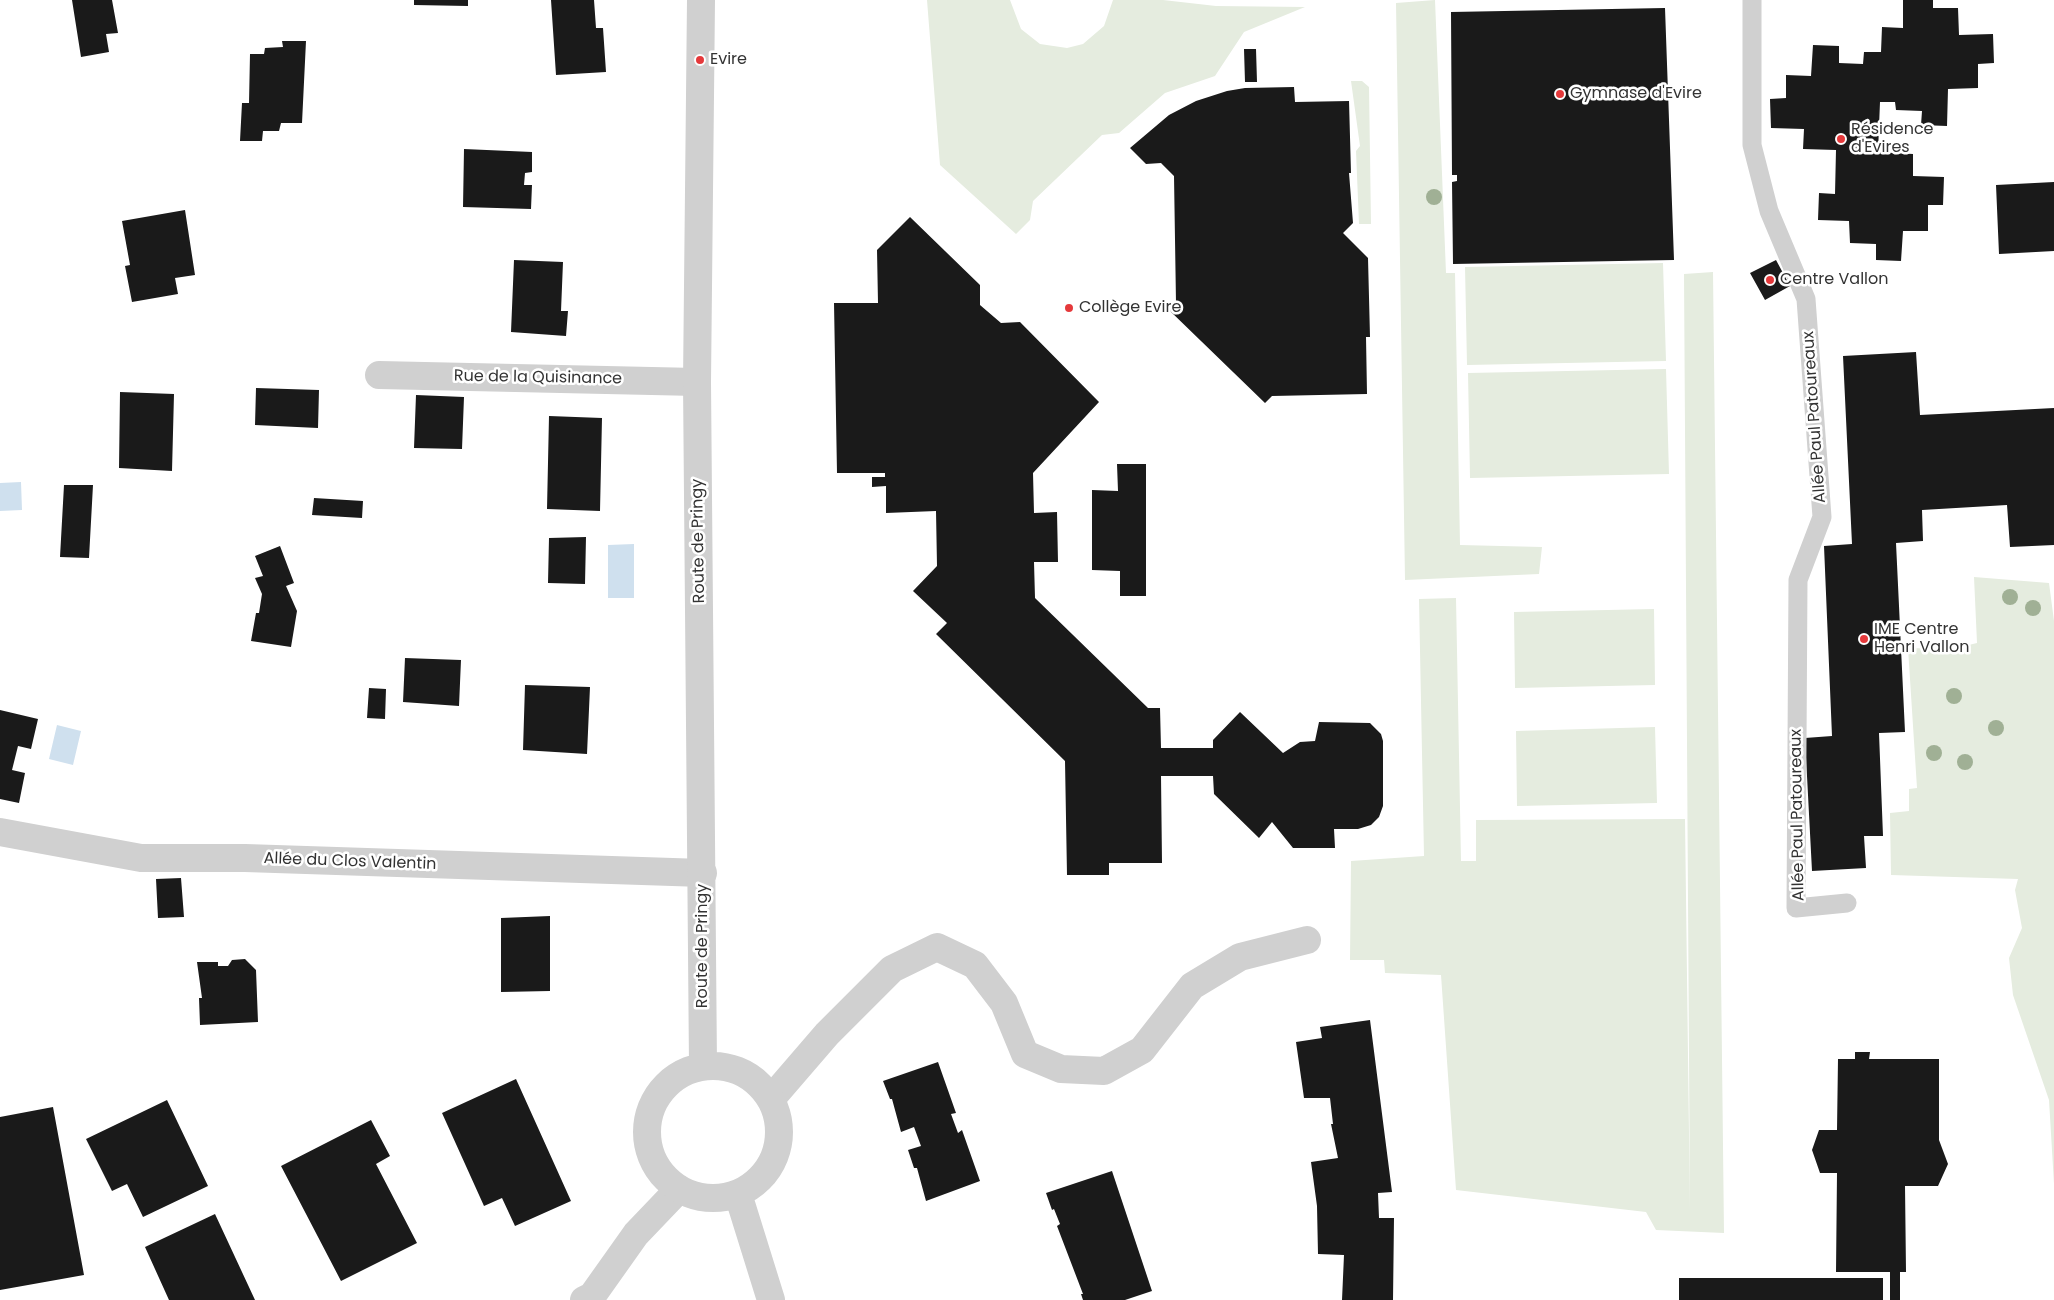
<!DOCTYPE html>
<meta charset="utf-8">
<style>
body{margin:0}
canvas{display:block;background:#fff}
</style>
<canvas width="2054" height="1300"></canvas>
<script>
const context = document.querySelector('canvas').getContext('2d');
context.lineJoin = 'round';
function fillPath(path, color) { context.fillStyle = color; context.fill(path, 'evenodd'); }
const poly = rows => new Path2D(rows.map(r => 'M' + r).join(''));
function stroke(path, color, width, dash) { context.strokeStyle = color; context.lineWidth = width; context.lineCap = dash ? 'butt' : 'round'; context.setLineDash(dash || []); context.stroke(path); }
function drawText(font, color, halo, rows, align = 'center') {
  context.font = font + ' Poppins,sans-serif'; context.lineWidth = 5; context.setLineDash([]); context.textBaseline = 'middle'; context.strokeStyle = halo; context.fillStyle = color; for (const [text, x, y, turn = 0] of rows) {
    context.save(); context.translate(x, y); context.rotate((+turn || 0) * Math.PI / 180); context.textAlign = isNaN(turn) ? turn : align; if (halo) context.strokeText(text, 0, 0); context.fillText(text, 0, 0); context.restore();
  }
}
const green = poly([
 [927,0,1010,0,1021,29,1040,44,1067,48,1083,44,1104,26,1113,0,1163,0,1216,6,1305,7,1244,32,1215,76,1165,93,1119,133,1102,135,1033,201,1030,220,1016,234,940,165],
 [1435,0,1446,273,1455,273,1460,545,1542,547,1539,574,1405,580,1396,3],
 [1351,81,1362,81,1369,87,1371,224,1359,224,1356,151,1360,146],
 [1663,263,1666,361,1467,365,1465,267],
 [1713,272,1724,1233,1656,1230,1646,1212,1456,1190,1441,975,1385,973,1384,960,1350,960,1351,861,1424,856,1419,599,1456,598,1461,861,1476,861,1476,820,1685,819,1690,1212,1684,274],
 [1666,369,1669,474,1470,478,1468,373],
 [1974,577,2049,583,2054,621,2054,1184,2049,1100,2013,995,2009,958,2022,928,2015,890,2018,879,1891,875,1890,813,1909,811,1909,789,1917,788,1908,648,1952,649,1977,643],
 [1654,609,1655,685,1515,688,1514,612],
 [1655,727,1657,803,1517,806,1516,731]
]);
const water = poly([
 [21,482,22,510,0,511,0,483],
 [634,544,634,598,608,598,608,545],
 [57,725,81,731,73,765,49,759]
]);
const building = poly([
 [72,0,112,0,118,33,106,34,109,52,81,57],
 [414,0,468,0,468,6,414,5],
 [551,0,594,0,596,28,603,28,606,72,556,75],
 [1903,0,1933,0,1933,8,1958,8,1959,35,1993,34,1994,63,1978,64,1978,88,1948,89,1947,126,1921,125,1922,111,1896,110,1895,102,1880,102,1878,152,1913,154,1913,176,1944,177,1943,205,1928,205,1928,231,1903,231,1901,261,1876,260,1876,244,1850,243,1849,221,1818,220,1819,193,1835,194,1836,150,1803,149,1804,129,1771,128,1770,99,1786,98,1786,75,1811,76,1813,45,1839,46,1839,63,1863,64,1864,52,1881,52,1882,27,1903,28],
 [1665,8,1674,260,1453,264,1452,182,1457,181,1457,175,1452,175,1451,12],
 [282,41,306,41,302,123,281,123,279,131,263,131,262,141,240,141,242,103,249,103,250,54,264,54,265,48,283,47],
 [1244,49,1256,49,1257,82,1245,82],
 [1294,87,1295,102,1349,101,1351,173,1349,173,1353,223,1343,233,1368,258,1370,337,1366,337,1367,394,1272,396,1265,403,1169,310,1176,303,1174,176,1161,163,1146,164,1130,148,1169,115,1196,101,1227,91,1245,88],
 [464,149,532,152,532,172,525,173,524,185,532,185,531,209,463,207],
 [2054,182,2054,251,1999,254,1996,185],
 [185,210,195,275,175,278,178,294,132,302,125,266,130,265,122,221],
 [910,217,980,285,980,305,1001,323,1020,322,1099,402,1033,473,1034,513,1057,512,1058,562,1034,562,1035,598,1148,708,1160,708,1161,748,1213,748,1213,740,1240,712,1283,753,1300,742,1315,741,1319,722,1370,723,1381,734,1383,741,1383,806,1379,817,1371,825,1358,829,1334,829,1335,848,1293,848,1272,822,1259,838,1214,794,1213,776,1161,776,1162,863,1109,863,1109,875,1067,875,1065,761,936,634,947,623,913,591,937,566,936,511,886,513,886,486,872,487,872,477,885,477,885,473,837,473,834,303,878,303,877,250],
 [514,260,563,262,561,311,568,311,566,336,511,332],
 [1776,260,1790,286,1765,300,1750,273],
 [1916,352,1920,415,2054,408,2054,545,2010,547,2007,505,1922,510,1923,541,1896,543,1905,732,1879,733,1883,836,1864,836,1866,868,1812,871,1805,738,1832,736,1824,546,1852,544,1843,356],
 [256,388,319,390,318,428,255,425],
 [120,392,174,394,172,471,119,468],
 [416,395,464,397,462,449,414,448],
 [549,416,602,418,600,511,547,509],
 [1117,464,1146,464,1146,596,1120,596,1120,571,1092,570,1092,490,1118,491],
 [64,485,93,485,89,558,60,557],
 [314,498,363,501,362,518,312,515],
 [586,537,585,584,548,583,549,538],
 [280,546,294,583,286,586,297,611,291,647,251,641,256,613,259,613,262,594,255,578,263,576,255,556],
 [405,658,461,660,459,706,403,702],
 [525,685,590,687,587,754,523,750],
 [369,688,386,689,385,719,367,718],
 [0,710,38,719,31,749,18,746,12,770,25,773,19,803,0,799],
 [181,878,184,917,158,918,156,879],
 [550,916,550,991,501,992,501,918],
 [245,959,256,970,258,1022,200,1025,199,998,202,998,197,962,218,962,218,966,228,966,232,960],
 [1370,1020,1392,1192,1378,1193,1379,1218,1394,1218,1393,1300,1342,1300,1344,1255,1318,1254,1317,1206,1311,1162,1338,1158,1331,1124,1333,1124,1330,1098,1304,1098,1296,1042,1322,1038,1320,1027],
 [1855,1052,1870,1052,1869,1059,1939,1059,1939,1140,1948,1164,1938,1186,1905,1186,1906,1272,1900,1272,1900,1300,1890,1300,1890,1272,1836,1272,1837,1173,1820,1173,1812,1150,1819,1130,1837,1130,1838,1059,1855,1059],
 [938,1062,956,1113,951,1114,958,1133,962,1130,980,1181,926,1201,917,1168,914,1168,908,1150,921,1146,914,1127,901,1132,892,1099,890,1099,883,1081],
 [516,1079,571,1201,515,1226,502,1198,484,1206,442,1113],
 [167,1100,208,1186,143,1217,127,1184,112,1191,86,1139],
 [53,1107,84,1275,0,1290,0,1117],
 [371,1120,390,1156,376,1164,417,1243,341,1281,281,1166],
 [1112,1171,1152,1291,1125,1300,1083,1300,1081,1294,1083,1294,1057,1226,1060,1224,1054,1209,1052,1210,1046,1193],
 [215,1214,255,1300,169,1300,145,1247],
 [1679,1278,1883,1278,1883,1300,1679,1300]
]);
const service = poly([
 [1752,0,1752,145,1769,211,1806,299,1822,517,1798,580,1796,908,1847,903]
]);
const minor = poly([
 [379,375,697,382],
 [0,832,141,858,245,858,703,873],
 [771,1099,827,1034,892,969,937,947,975,965,1004,1003,1025,1054,1061,1069,1104,1071,1142,1050,1192,986,1240,957,1307,940],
 [584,1300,592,1296,636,1234,679,1189]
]);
const tertiary = poly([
 [701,0,697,382,703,1066],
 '647 1132a66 66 0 1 1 132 0a66 66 0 1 1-132 0Z',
 [738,1194,771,1300]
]);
const trees = [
 [1434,197],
 [2010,597],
 [2033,608],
 [1954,696],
 [1996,728],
 [1934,753],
 [1965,762]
];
const markers = [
 [700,60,5,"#e5393b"],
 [1560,94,5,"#e5393b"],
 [1841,139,5,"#e5393b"],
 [1770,280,5,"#e5393b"],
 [1069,308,5,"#e5393b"],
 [1864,639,5,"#e5393b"]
];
const poiNames = [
 ["Evire",710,60],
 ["Gymnase d'Evire",1570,94],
 ["Résidence",1851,130],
 ["d'Evires",1851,148],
 ["Centre Vallon",1780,280],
 ["Collège Evire",1079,308],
 ["IME Centre",1874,630],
 ["Henri Vallon",1874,648]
];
const streetNames = [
 ["Rue de la Quisinance",538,378,1],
 ["Allée Paul Patoureaux",1815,417,-94],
 ["Route de Pringy",699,541,-91],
 ["Allée Paul Patoureaux",1798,815,-91],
 ["Allée du Clos Valentin",350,862,2],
 ["Route de Pringy",703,946,-90]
];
fillPath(green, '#e5ecdf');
fillPath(water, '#cfe0ee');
fillPath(building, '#1a1a1a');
stroke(service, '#d0d0d0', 19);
stroke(minor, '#d0d0d0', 28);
stroke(tertiary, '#d0d0d0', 28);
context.fillStyle = '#a0b095';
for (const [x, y] of trees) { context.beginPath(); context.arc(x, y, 8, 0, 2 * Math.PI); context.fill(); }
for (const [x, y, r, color] of markers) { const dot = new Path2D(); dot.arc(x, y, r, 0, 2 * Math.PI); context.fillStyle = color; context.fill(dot); stroke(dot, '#fff', 2); }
drawText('16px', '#333', '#fff', poiNames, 'left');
drawText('16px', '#333', '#fff', streetNames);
</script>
